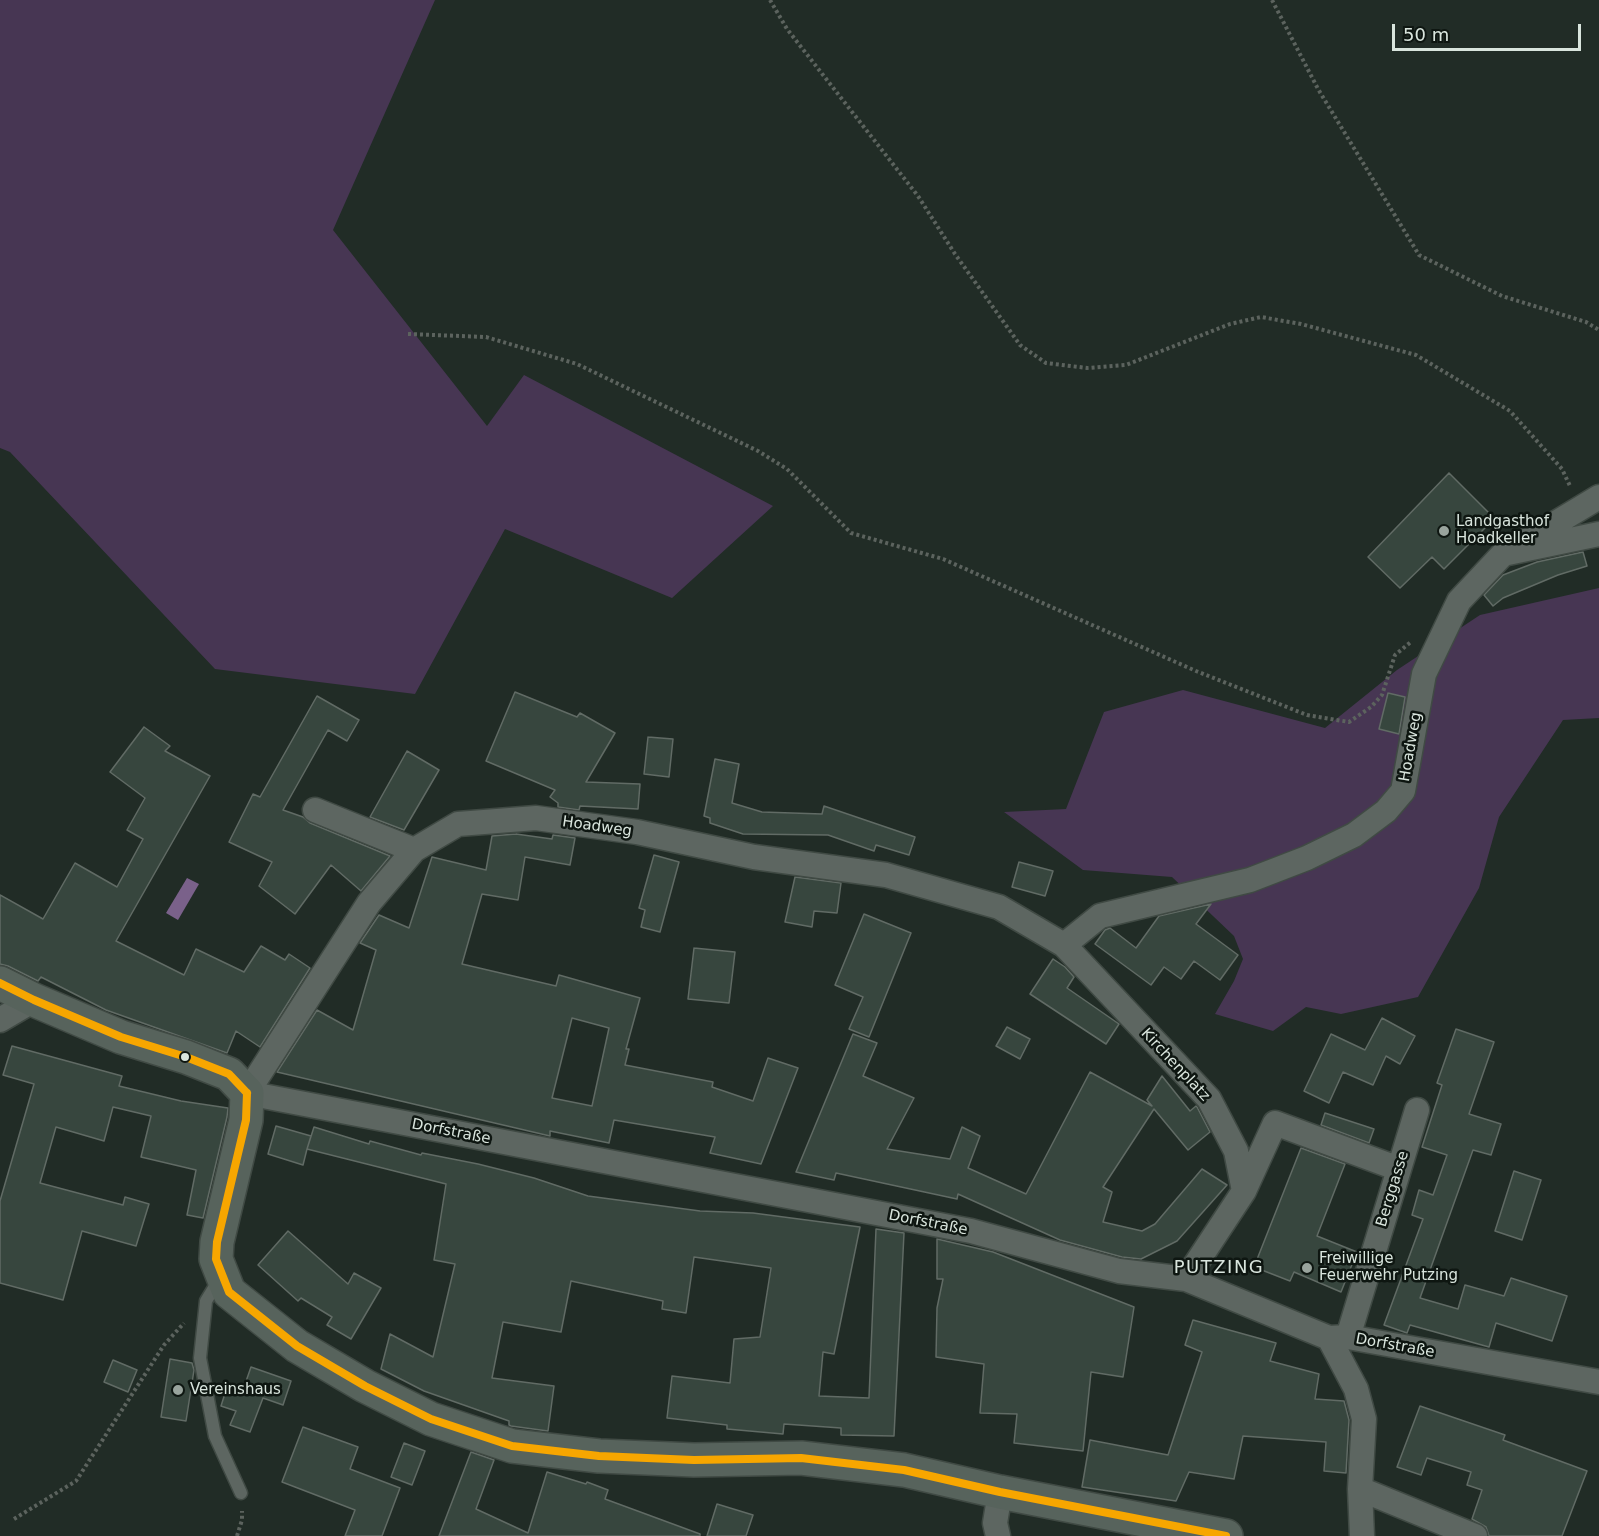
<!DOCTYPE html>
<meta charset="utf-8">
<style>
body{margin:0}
#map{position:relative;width:1599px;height:1536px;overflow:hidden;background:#212c26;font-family:"DejaVu Sans",sans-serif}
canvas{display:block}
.scale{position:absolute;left:1392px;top:24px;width:189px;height:27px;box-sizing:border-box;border:3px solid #d9e5dd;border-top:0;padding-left:8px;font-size:18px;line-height:21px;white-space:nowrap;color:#d9e5dd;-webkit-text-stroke:4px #0e1611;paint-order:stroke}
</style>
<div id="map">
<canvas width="1599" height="1536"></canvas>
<div class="scale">50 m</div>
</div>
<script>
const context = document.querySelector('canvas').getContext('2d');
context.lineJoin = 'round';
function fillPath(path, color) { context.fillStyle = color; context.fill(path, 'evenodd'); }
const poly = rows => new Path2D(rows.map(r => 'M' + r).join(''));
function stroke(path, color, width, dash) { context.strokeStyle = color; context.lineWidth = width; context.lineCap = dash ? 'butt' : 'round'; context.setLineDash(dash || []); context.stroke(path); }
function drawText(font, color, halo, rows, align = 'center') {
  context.font = font + ' "DejaVu Sans",sans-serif'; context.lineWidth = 5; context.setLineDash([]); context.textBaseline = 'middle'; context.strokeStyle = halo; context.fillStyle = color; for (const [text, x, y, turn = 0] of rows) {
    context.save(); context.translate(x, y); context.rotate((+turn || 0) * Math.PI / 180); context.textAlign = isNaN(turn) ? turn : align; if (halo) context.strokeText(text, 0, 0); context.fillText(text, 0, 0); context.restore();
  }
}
const green = poly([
 [0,0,435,0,333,230,487,426,524,375,773,506,672,598,505,529,415,694,215,669,10,452,0,448],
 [1599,588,1599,718,1563,720,1499,817,1479,888,1418,997,1341,1014,1306,1007,1273,1031,1215,1014,1234,981,1243,959,1234,936,1172,877,1083,870,1004,812,1066,809,1104,712,1183,690,1325,728,1397,670,1480,615]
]);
const water = poly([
 [187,878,199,884,178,920,166,913]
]);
const building = poly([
 [1449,473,1491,515,1486,520,1489,524,1444,569,1432,557,1400,588,1368,557,1449,473],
 [1583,552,1587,566,1558,575,1503,598,1493,606,1484,595,1503,575,1537,562,1583,552],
 [515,692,577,717,580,713,615,733,586,782,640,784,638,809,580,806,579,810,558,807,558,803,550,797,555,790,486,761,515,692],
 [1388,693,1405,697,1399,734,1379,729,1388,693],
 [317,696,359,720,347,741,328,730,283,810,303,817,310,823,390,856,361,891,331,865,295,914,259,886,272,862,229,842,253,794,260,797,317,696],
 [144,727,170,746,165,751,210,776,116,941,184,975,196,949,244,972,261,946,285,960,289,954,310,968,260,1047,236,1031,227,1053,106,1010,41,977,38,981,8,966,0,964,0,895,43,919,75,863,117,887,143,839,127,830,145,798,110,772,144,727],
 [648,737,673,739,669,777,644,774,648,737],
 [407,751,439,770,404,830,370,817,407,751],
 [715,759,739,764,732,803,762,812,822,814,824,806,915,837,909,855,876,845,874,851,828,835,743,834,710,823,710,818,704,816,715,759],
 [516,834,552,839,553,835,575,838,570,865,525,857,518,900,482,894,462,964,556,986,559,975,640,998,626,1049,629,1049,625,1065,713,1082,712,1087,753,1101,768,1058,798,1068,761,1164,710,1153,715,1137,614,1120,609,1143,550,1131,550,1136,277,1072,317,1010,353,1030,376,950,360,943,379,915,409,928,432,857,486,870,492,836,516,834],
 [572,1018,609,1028,592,1106,552,1098,572,1018],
 [654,855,679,862,660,932,641,927,645,910,639,908,654,855],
 [1019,862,1053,871,1045,896,1012,887,1019,862],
 [795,877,841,883,837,913,814,911,812,927,785,922,795,877],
 [1211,904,1196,924,1238,955,1220,980,1194,961,1181,979,1164,967,1151,985,1095,944,1105,930,1110,928,1136,948,1159,916,1211,904],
 [864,914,911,933,869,1037,849,1029,863,997,835,985,864,914],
 [694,948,735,952,729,1003,688,999,694,948],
 [1053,959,1065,967,1074,977,1067,988,1119,1024,1106,1044,1030,994,1053,959],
 [1382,1018,1415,1036,1400,1064,1386,1056,1373,1085,1343,1072,1329,1103,1304,1091,1331,1034,1365,1050,1382,1018],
 [1007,1027,1030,1039,1020,1059,996,1046,1007,1027],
 [1456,1029,1494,1042,1469,1114,1501,1124,1491,1155,1473,1150,1420,1298,1458,1309,1465,1285,1504,1296,1511,1278,1567,1296,1552,1341,1496,1323,1489,1347,1410,1325,1407,1333,1384,1325,1423,1219,1412,1215,1419,1190,1433,1195,1447,1155,1422,1147,1442,1085,1437,1083,1456,1029],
 [853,1034,877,1043,863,1076,914,1098,887,1149,950,1159,962,1127,980,1136,968,1168,1026,1194,1090,1072,1152,1106,1147,1100,1162,1076,1190,1111,1196,1106,1197,1107,1210,1132,1188,1150,1154,1109,1103,1187,1112,1192,1103,1222,1142,1231,1155,1224,1202,1169,1227,1185,1177,1241,1141,1259,1122,1257,1060,1240,958,1194,957,1199,836,1173,834,1180,796,1172,853,1034],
 [12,1046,122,1076,119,1086,181,1101,228,1108,227,1117,203,1218,187,1215,196,1170,141,1157,151,1116,113,1107,104,1141,56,1127,40,1183,123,1205,125,1197,149,1204,136,1246,82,1231,63,1300,0,1283,0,1201,34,1084,3,1075,12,1046],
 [1325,1113,1374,1129,1369,1143,1321,1125,1325,1113],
 [276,1126,311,1136,307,1149,314,1127,369,1144,370,1141,421,1155,422,1153,478,1164,534,1178,588,1196,700,1211,753,1213,860,1227,834,1354,823,1352,819,1396,869,1398,876,1229,904,1233,894,1436,841,1435,841,1428,784,1424,783,1434,727,1429,727,1425,667,1418,672,1376,730,1383,734,1339,760,1337,771,1268,694,1257,686,1313,662,1309,663,1301,571,1281,561,1332,503,1322,492,1378,554,1386,548,1431,511,1426,509,1425,509,1421,424,1391,381,1369,390,1334,433,1357,455,1264,434,1260,446,1184,307,1149,303,1165,268,1154,276,1126],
 [1301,1148,1345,1164,1317,1236,1357,1252,1341,1292,1294,1272,1290,1281,1254,1267,1301,1148],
 [1514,1171,1541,1180,1522,1240,1495,1231,1514,1171],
 [288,1231,348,1284,354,1273,381,1288,351,1339,327,1325,332,1317,301,1298,298,1301,258,1265,288,1231],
 [937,1239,993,1252,1134,1307,1123,1377,1091,1372,1083,1451,1014,1443,1017,1414,980,1413,984,1364,936,1357,937,1308,943,1279,937,1279,937,1239],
 [1193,1320,1276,1343,1270,1361,1319,1374,1315,1399,1344,1401,1349,1420,1346,1473,1324,1471,1326,1442,1243,1436,1234,1479,1189,1472,1176,1501,1082,1487,1090,1440,1168,1455,1202,1352,1185,1345,1193,1320],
 [170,1359,192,1363,194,1370,186,1421,161,1417,170,1359],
 [113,1360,137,1370,128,1392,104,1382,113,1360],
 [251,1367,291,1381,283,1405,263,1398,250,1432,230,1425,236,1411,221,1406,228,1384,243,1390,251,1367],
 [1420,1406,1505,1435,1503,1440,1587,1471,1562,1536,1489,1536,1486,1527,1472,1519,1482,1490,1467,1485,1471,1472,1427,1458,1421,1475,1397,1467,1420,1406],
 [303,1427,358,1447,350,1469,400,1488,382,1536,345,1536,355,1510,282,1482,303,1427],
 [404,1443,425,1451,412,1485,391,1477,404,1443],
 [471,1452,494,1460,476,1509,528,1533,547,1472,586,1484,587,1482,608,1490,605,1499,700,1534,700,1536,439,1536,471,1452],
 [717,1504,753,1515,746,1536,707,1536,717,1504]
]);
const path = poly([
 [770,0,787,29,918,196,955,254,1020,345,1046,363,1087,368,1126,365,1230,324,1261,317,1301,324,1416,355,1510,411,1562,469,1570,486],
 [1272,0,1318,89,1419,255,1502,296,1586,322,1599,330],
 [408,334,486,337,577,364,758,451,787,469,851,533,943,559,1196,671,1307,715,1349,722,1371,707,1382,695,1395,655,1412,641],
 [14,1519,76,1481,164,1345,184,1323],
 [237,1536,242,1520,242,1511]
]);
const lane = poly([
 [220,1278,206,1301,200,1358,215,1436,241,1493]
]);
const street = poly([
 [1521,544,1599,497],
 [315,810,414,850],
 [1064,945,999,907,886,875,754,857,637,832,536,818,458,824,414,850,369,903,247,1093,971,1231,1119,1271,1186,1279,1329,1338,1348,1337,1599,1382],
 [0,1020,34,1000],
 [1244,1191,1275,1123,1399,1169],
 [1186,1279,1244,1191,1236,1151,1209,1099,1064,945,1100,916,1250,880,1307,858,1354,835,1386,811,1403,791,1424,674,1459,601,1503,554,1599,534],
 [1348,1337,1417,1110],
 [1329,1338,1356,1389,1364,1419,1360,1489,1475,1536],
 [1360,1489,1362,1536],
 [998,1536,995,1523,1000,1492]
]);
const secondary = poly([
 [0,983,34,1000,121,1037,186,1057,229,1074,247,1093,246,1120,217,1242,216,1259,229,1292,297,1346,365,1386,431,1419,512,1446,599,1456,694,1460,801,1458,904,1470,1000,1492,1226,1536]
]);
const bus1 = poly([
 [0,983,34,1000,121,1037,186,1057,229,1074,247,1093],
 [247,1093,246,1120,217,1242,216,1259,229,1292,297,1346,365,1386,431,1419,512,1446,599,1456,694,1460,801,1458,904,1470,1000,1492,1226,1536]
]);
const markers = [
 [1444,531,6,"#99a49d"],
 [185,1057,5,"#d9e5dd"],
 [1307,1268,6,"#99a49d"],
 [178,1390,6,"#99a49d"]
];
const poiNames = [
 ["Landgasthof",1456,522],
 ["Hoadkeller",1456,539],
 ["Freiwillige",1319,1259],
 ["Feuerwehr Putzing",1319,1276],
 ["Vereinshaus",190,1390]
];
const streetNames = [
 ["Hoadweg",1411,747,-80],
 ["Hoadweg",597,827,8],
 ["Kirchenplatz",1175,1065,47],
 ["Dorfstraße",451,1132,11],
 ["Berggasse",1393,1189,-73],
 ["Dorfstraße",928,1223,11],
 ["Dorfstraße",1395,1346,10]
];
const quarterNames = [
 ["PUTZING",1219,1268]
];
fillPath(green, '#473653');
fillPath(water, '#7a618a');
fillPath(building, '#37463e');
stroke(building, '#616b65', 1.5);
stroke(lane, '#404a44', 15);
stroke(street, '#404a44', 27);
stroke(secondary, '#404a44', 36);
stroke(path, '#5c635e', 4, [3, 3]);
stroke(lane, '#5d6661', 12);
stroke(street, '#5d6661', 24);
stroke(secondary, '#57635c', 33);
stroke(bus1, '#f7a600', 8);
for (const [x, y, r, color] of markers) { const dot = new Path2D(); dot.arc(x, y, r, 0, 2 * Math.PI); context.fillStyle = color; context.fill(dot); stroke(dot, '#0e1611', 2); }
drawText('15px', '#d9e5dd', '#0e1611', poiNames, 'left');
drawText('15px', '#d9e5dd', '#0e1611', streetNames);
context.letterSpacing = '1.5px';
drawText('18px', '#d9e5dd', '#0e1611', quarterNames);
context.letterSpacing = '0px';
</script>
